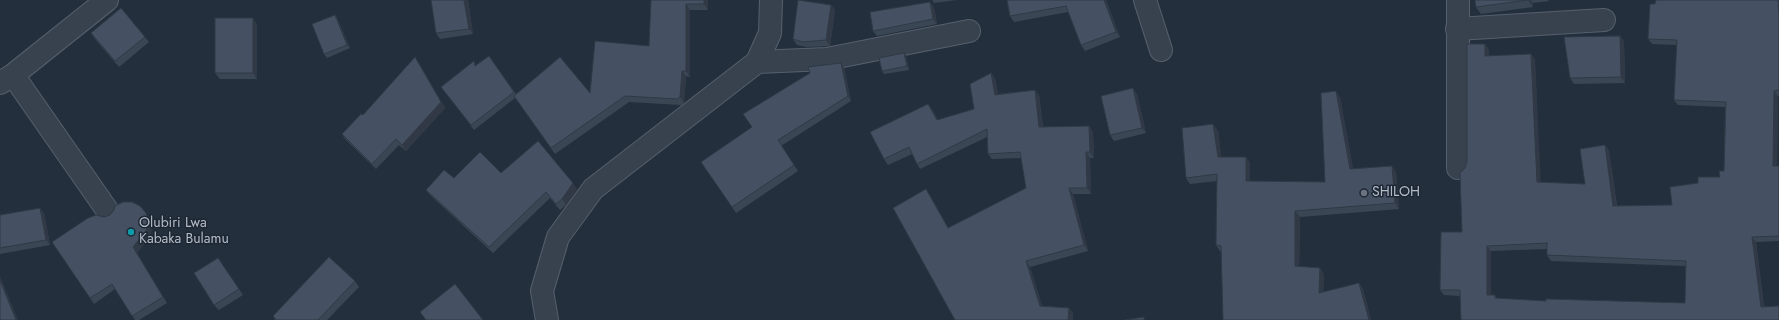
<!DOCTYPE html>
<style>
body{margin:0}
canvas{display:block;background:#242f3e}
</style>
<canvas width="1779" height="320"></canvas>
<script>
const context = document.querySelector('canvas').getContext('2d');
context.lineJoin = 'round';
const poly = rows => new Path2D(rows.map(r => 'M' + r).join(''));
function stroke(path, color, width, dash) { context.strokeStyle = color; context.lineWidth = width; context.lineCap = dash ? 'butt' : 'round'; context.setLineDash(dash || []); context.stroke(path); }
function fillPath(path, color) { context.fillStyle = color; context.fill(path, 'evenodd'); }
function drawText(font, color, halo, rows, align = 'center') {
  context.font = font + ' Jost,sans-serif'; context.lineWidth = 3; context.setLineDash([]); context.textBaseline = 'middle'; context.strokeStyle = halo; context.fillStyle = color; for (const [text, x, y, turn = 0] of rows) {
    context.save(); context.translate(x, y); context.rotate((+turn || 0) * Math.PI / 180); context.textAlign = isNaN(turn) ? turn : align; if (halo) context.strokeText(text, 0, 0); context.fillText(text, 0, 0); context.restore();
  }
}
const minor = poly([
 [1145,0,1161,50],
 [1457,29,1604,20],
 [757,62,827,59,969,31],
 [13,75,107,210],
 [0,83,13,75,107,0],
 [1458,168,1458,0],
 [547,320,542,291,558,237,593,189,757,62,770,33,771,0]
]);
const wall = poly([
 [431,0,468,0,473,34,440,39,436,33],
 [651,0,708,0,708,10,690,10,690,77,686,76,684,103,681,105,629,102,555,154,515,98,474,130,441,87,476,65,489,56,516,94,590,93,649,46],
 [932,0,957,0,934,3],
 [1007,0,1106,0,1120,37,1085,51,1081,45,1068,12,1014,22,1010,16],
 [1475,0,1548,0,1549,1,1533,3,1533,7,1481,14,1476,7],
 [1656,0,1779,0,1779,96,1778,96,1777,166,1779,166,1779,241,1756,242,1764,307,1779,306,1779,320,1461,320,1460,296,1444,295,1440,290,1441,232,1462,232,1460,173,1465,168,1467,162,1467,44,1485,44,1489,50,1489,56,1531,54,1535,60,1540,182,1585,184,1580,149,1605,145,1609,151,1617,206,1672,205,1670,187,1698,183,1698,177,1720,177,1719,171,1724,171,1725,107,1678,105,1674,100,1677,45,1652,44,1648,39,1650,4,1655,4],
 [1547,249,1547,255,1551,261,1686,266,1685,303,1546,299,1546,301,1497,299,1495,295,1491,295,1491,251],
 [930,2,934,8,937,24,877,36,873,31],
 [831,5,835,10,830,46,807,47,797,45,793,39],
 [335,15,337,18,350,48,327,58,324,54],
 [257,24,257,79,220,79,215,73],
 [91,33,145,37,149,42,119,67,95,39],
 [1620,36,1624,42,1625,83,1574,84,1570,78],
 [906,56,909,70,884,74,882,71],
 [419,63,445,108,406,151,399,145,376,169,345,139,342,134,363,115],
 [844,68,851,101,781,146,798,171,736,213,701,162],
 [991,73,995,79,998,94,1035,90,1039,95,1043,127,1093,132,1094,158,1090,158,1091,194,1073,194,1088,251,1030,267,1042,306,1069,308,1073,313,1073,320,955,320,930,195,948,228,1026,188,1021,158,992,159,988,154,987,137,920,169,917,164,912,154,888,165,884,159,932,109,938,120,974,109],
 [1137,94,1146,133,1114,141,1110,135],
 [1340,97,1353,169,1396,172,1399,209,1300,217,1299,267,1324,274,1323,292,1359,283,1363,289,1371,320,1222,252,1220,251,1216,245,1217,181,1190,184,1186,178,1218,130,1221,157,1246,157,1250,163,1250,181,1325,182],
 [501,173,577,189,566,205,560,210,550,198,493,253,430,195,426,190,454,178],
 [114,210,150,218,152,227,150,236,137,253,167,303,139,320,135,320,115,289,94,304,52,242,104,217,110,215],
 [44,213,50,245,0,254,0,215],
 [218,258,243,295,219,310,214,305],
 [355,281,359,287,327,320,275,320,273,316]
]);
const shadedWall = poly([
 [464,0,468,0,473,34,469,29],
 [704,0,708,0,708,10,704,4],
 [1104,0,1106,0,1120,37,1116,32],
 [1528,0,1531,0,1533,3,1533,7],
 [930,2,934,8,937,24,933,19],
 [686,4,690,10,690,77,686,71],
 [831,5,835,10,830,46,826,40],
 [335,15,337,18,350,48,347,45],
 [253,18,257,24,257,79,253,73],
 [1620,36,1624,42,1625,83,1621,77],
 [1485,44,1489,50,1489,62,1485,56],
 [904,53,906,56,909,70,907,66],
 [1531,54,1535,60,1541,188,1537,182],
 [415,57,419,63,445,108,406,151,402,145],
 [841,63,844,68,851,101,848,96],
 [682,71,686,76,684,103,680,97],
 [991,73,995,79,999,100,995,95],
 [1133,88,1137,94,1146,133,1142,128],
 [1035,90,1039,95,1043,133,1039,127],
 [1336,91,1340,97,1354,175,1350,169],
 [1774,91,1778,96,1777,171,1773,166],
 [928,104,932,109,941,126,937,120],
 [1213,124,1218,130,1222,163,1218,157],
 [1089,126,1093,132,1094,158,1090,152],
 [1605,145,1609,151,1617,212,1613,206],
 [1086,152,1090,158,1091,194,1087,188],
 [1246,157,1250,163,1250,187,1246,181],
 [1392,166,1396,172,1399,209,1395,203],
 [573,183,577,189,566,205,562,199],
 [1069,188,1073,194,1088,251,1084,245],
 [926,189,930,195,952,234,948,228],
 [40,208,44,213,50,245,46,240],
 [1295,211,1300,217,1299,272,1295,266],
 [146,213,150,218,152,227,150,236,137,253,167,303,133,247],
 [1752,237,1756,242,1764,313,1761,307],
 [1487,246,1491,251,1491,300,1487,295],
 [1026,261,1030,267,1044,312,1040,306],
 [1320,268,1324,274,1323,299,1319,293],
 [0,276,18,320,16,320,0,280],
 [1359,283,1363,289,1371,320,1369,320],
 [1069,308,1073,313,1073,320,1068,320]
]);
const building = poly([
 [431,0,464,0,469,29,436,33,431,0],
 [651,0,704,0,704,4,686,4,686,71,682,71,680,97,677,99,625,96,551,148,514,96,560,57,590,93,595,41,649,46,651,0],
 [798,0,831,5,826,40,803,42,793,39,798,0],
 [1007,0,1104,0,1116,32,1081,45,1066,6,1010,16,1007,0],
 [1475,0,1528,0,1476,7,1475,0],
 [1656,0,1778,0,1779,18,1779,90,1774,91,1773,166,1779,166,1779,236,1752,237,1761,307,1779,306,1779,320,1461,320,1460,290,1440,290,1441,232,1462,232,1460,173,1465,168,1467,162,1467,44,1485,44,1485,56,1531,54,1537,182,1585,184,1580,149,1605,145,1613,206,1672,205,1670,187,1698,183,1698,177,1720,177,1719,171,1724,171,1726,102,1674,100,1677,40,1648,39,1650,4,1655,4,1656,0],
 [1547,243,1547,255,1686,261,1685,303,1546,299,1546,301,1495,298,1495,295,1487,295,1487,246,1547,243],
 [930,2,933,19,873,31,870,12,930,2],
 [121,8,145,37,115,61,91,33,121,8],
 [335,15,347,45,324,54,312,24,335,15],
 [215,18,253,18,253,73,215,73,215,18],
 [1620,36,1621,77,1570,78,1564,37,1620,36],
 [904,53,907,66,882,71,879,58,904,53],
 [489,56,514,92,471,125,441,87,474,61,475,66,489,56],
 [415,57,441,102,402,145,396,139,372,164,342,134,361,114,363,115,415,57],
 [841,63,848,96,778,140,794,165,732,207,701,162,752,127,743,114,810,73,808,67,841,63],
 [991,73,995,95,1035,90,1039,127,1089,126,1090,152,1086,152,1087,188,1069,188,1084,245,1026,261,1040,306,1069,308,1068,320,955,320,893,208,926,189,948,228,1026,188,1020,152,988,154,987,129,917,164,909,147,884,159,870,132,928,104,937,120,974,109,970,84,991,73],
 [1133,88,1142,128,1110,135,1101,96,1133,88],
 [1336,91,1350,169,1392,166,1395,203,1295,211,1295,266,1320,268,1319,293,1359,283,1369,320,1223,320,1221,246,1216,245,1217,174,1186,178,1182,128,1213,124,1218,157,1246,157,1246,181,1325,182,1321,93,1336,91],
 [538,141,573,183,562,199,556,204,546,192,489,247,426,190,444,170,454,178,480,152,501,173,538,141],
 [123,202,132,202,140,206,146,213,148,222,146,231,133,247,163,297,132,316,112,284,90,298,52,242,88,218,96,215,104,217,110,215,114,210,115,206,123,202],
 [40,208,46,240,0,248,0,215,40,208],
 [329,257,355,281,318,320,277,320,273,316,329,257],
 [218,258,239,289,214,305,194,273,218,258],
 [0,280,16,320,0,320,0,280],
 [455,284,483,320,426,320,420,312,455,284],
 [1144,317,1144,320,1125,320,1144,317]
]);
const markers = [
 [1364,193,4,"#6b7280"],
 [131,232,4,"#0f9aa8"]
];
const poiNames = [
 ["SHILOH",1372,193],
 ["Olubiri Lwa",139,224],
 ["Kabaka Bulamu",139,240]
];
stroke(minor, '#565f6c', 24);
stroke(minor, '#38414e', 22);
fillPath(wall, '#3b4654');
fillPath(shadedWall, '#303945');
fillPath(building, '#455162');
stroke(building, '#303945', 1);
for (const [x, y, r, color] of markers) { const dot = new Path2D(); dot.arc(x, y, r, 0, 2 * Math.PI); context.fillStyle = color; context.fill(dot); stroke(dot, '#1d2633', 1.5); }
drawText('14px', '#b4bcc9', '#1d2633', poiNames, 'left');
</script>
